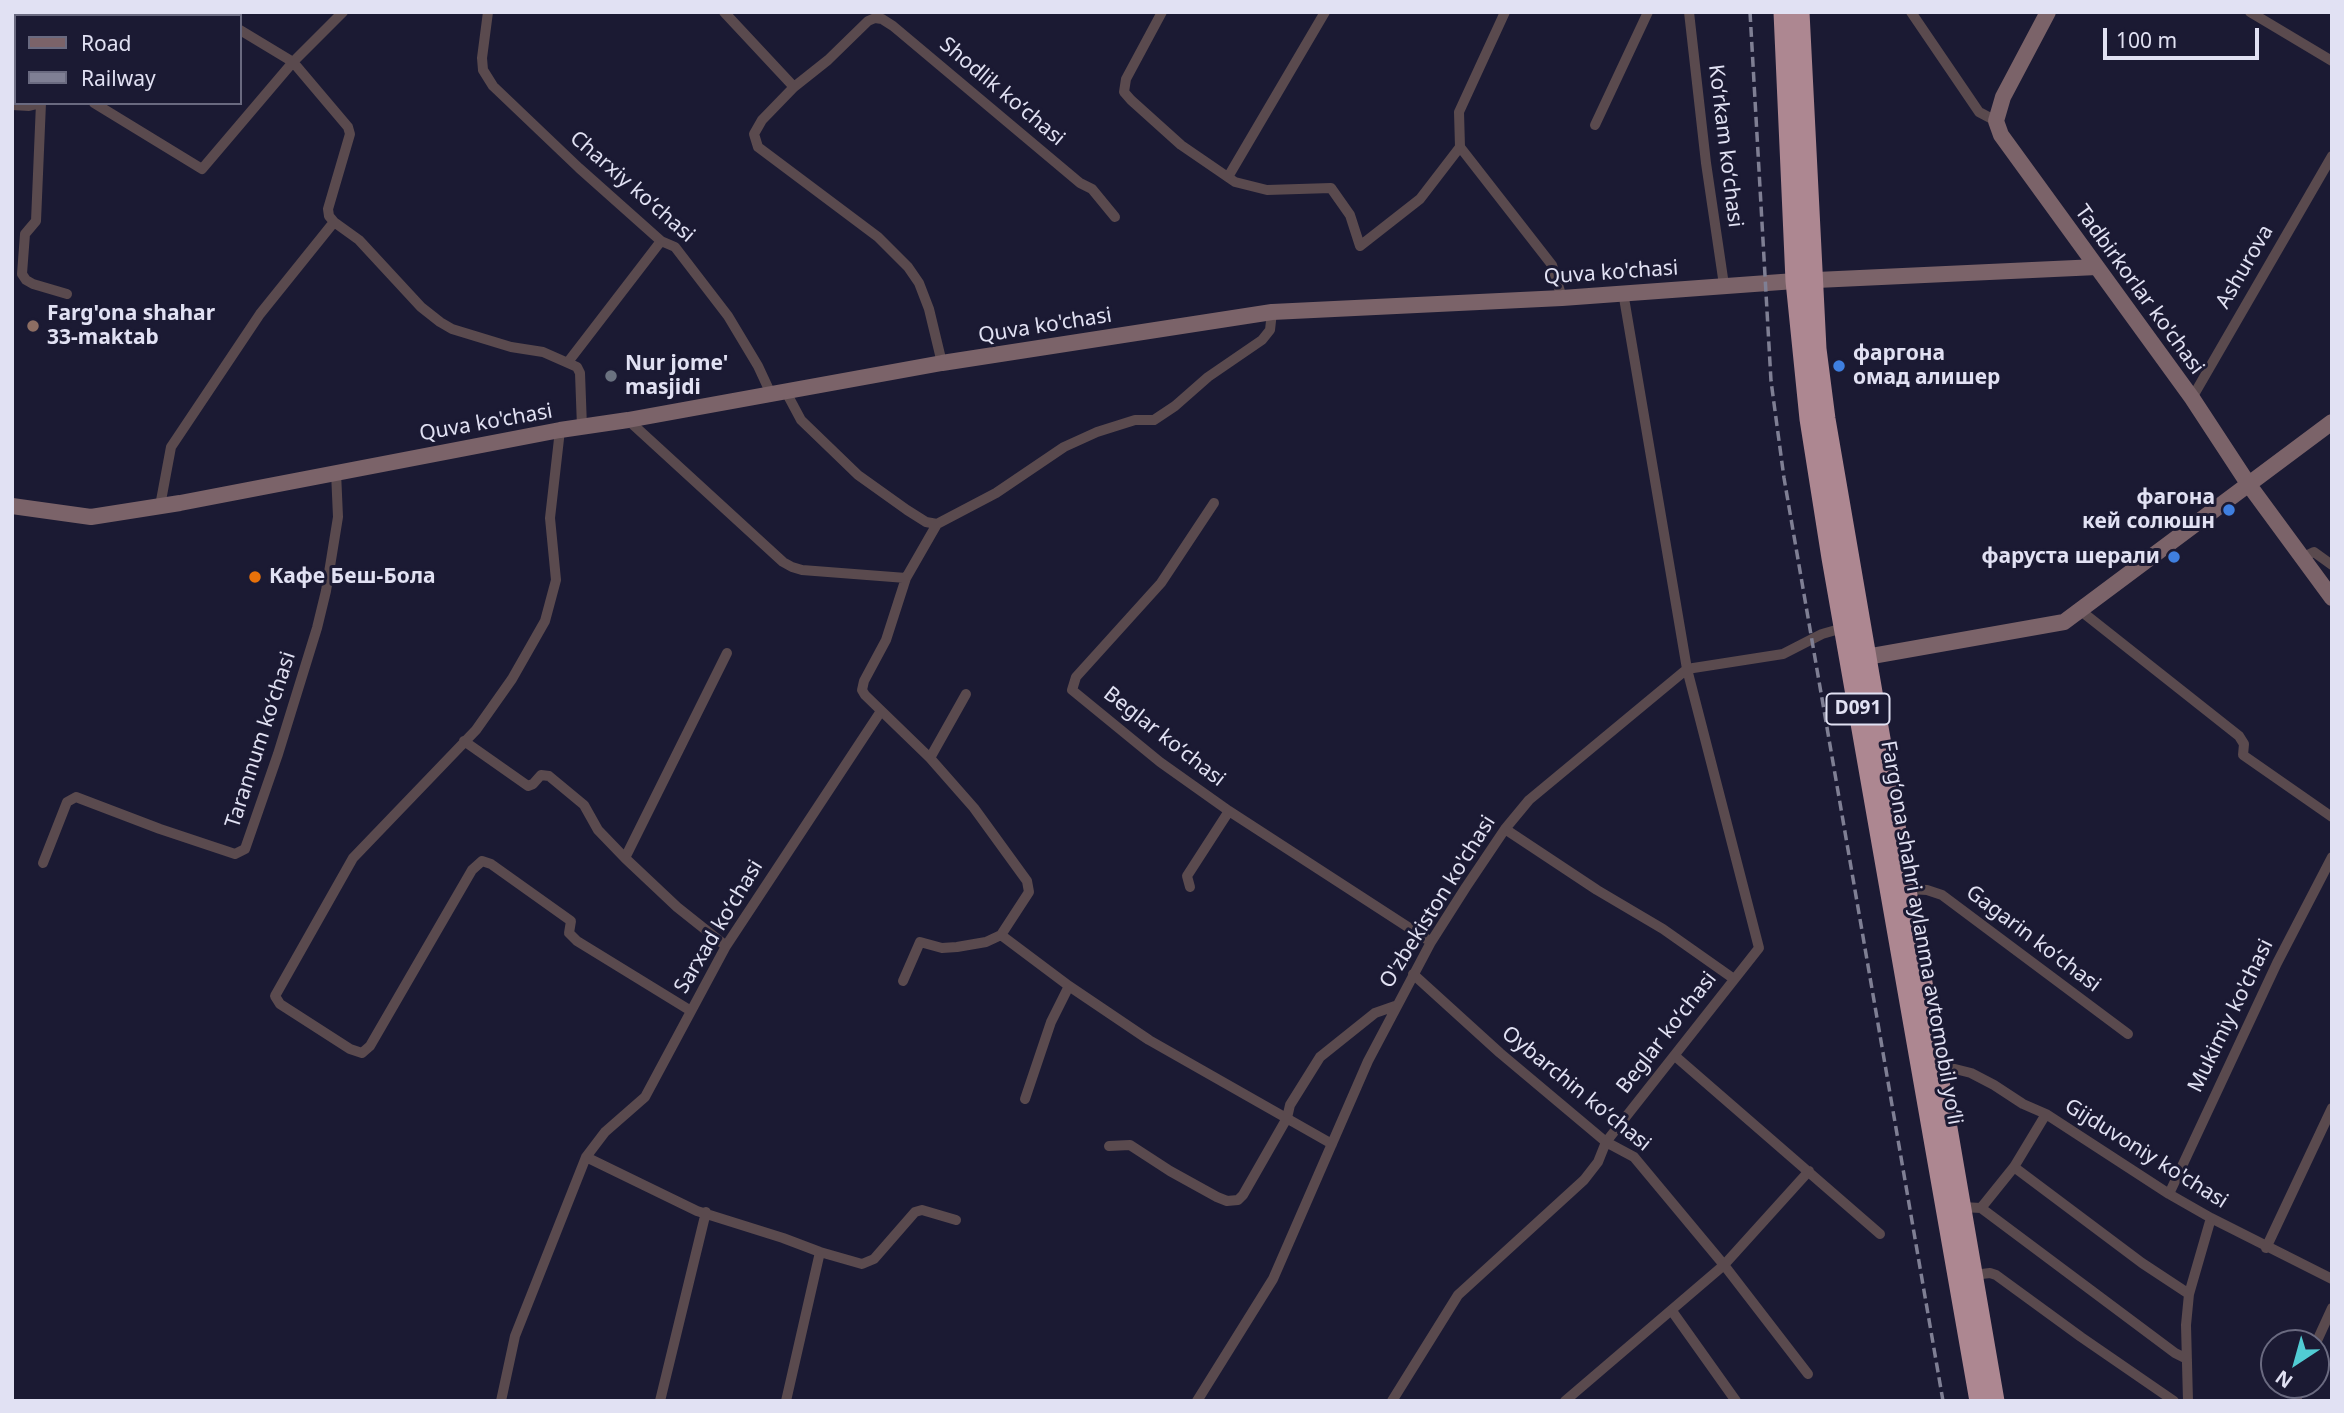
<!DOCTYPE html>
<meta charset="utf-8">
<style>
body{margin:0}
#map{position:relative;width:2344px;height:1413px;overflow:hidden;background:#1b1a33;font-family:"Noto Sans",sans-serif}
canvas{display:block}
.frame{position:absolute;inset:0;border:14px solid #e1e1f3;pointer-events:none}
.legend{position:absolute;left:14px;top:14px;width:228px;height:91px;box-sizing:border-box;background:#1b1a33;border:2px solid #6a6a80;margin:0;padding:9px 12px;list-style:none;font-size:21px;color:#e1e1f3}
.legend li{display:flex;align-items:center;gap:14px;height:35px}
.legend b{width:35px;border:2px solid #6a6a80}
.north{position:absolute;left:2260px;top:1329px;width:70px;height:70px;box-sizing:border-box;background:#1b1a33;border:2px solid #6a6a80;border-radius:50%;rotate:216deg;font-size:19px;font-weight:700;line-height:28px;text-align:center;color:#e1e1f3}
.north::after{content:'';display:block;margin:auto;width:24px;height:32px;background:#51ccd4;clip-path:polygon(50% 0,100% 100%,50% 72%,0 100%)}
.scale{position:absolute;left:2103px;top:28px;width:156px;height:32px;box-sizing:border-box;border:4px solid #e1e1f3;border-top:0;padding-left:9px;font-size:21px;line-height:24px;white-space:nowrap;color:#e1e1f3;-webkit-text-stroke:5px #1b1a33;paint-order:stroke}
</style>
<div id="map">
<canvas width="2344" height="1413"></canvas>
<div class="frame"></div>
<ul class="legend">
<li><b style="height:9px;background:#7b6369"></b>Road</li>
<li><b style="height:9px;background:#7f7f94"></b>Railway</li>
</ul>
<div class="north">N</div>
<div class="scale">100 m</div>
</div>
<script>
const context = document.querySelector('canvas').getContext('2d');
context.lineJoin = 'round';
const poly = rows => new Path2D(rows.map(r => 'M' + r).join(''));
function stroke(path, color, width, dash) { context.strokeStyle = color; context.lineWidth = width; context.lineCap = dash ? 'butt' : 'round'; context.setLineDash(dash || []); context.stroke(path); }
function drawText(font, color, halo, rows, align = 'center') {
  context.font = font + ' "Noto Sans",sans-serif'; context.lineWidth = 6; context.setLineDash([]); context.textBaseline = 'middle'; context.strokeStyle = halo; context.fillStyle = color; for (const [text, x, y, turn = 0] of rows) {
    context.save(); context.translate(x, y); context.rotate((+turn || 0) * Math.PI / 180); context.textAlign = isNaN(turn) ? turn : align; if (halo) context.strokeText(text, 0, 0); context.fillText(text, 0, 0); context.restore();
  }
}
const street = poly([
 [210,12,216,16],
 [488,12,482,58,483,70,493,86,579,168,661,241,675,247,728,316,758,366,771,394],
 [724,12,794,87],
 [1162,12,1126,79,1124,92,1131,100,1181,145,1235,182,1267,190,1331,188,1350,215,1360,246,1420,199,1460,147],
 [1505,12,1459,112,1460,147,1552,265,1562,298],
 [1689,12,1706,163,1724,285],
 [1911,12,1979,112,1996,121],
 [2250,12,2332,61],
 [240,30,293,62,348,127,350,134,328,209,329,216,334,222],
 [41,103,36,221,25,234,22,274,26,280,33,284,67,294],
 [94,103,202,169,293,62,343,12],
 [12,105,29,106,41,103],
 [1595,125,1648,12],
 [1228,177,1325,12],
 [1272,312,1270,330,1262,340,1208,377,1175,406,1154,420,1135,420,1097,432,1064,447,996,493,937,524,906,578,886,640,864,681,862,690,865,695,930,758,974,808,1027,881,1029,892,1001,935,1069,986,1149,1040,1332,1144],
 [568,362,661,241],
 [942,363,929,309,919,283,908,267,878,237,758,147,754,134,762,120,794,87,828,60,868,21,875,18,882,19,893,26,1080,183,1092,189,1115,217],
 [786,392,801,420,858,475,907,510,926,522,937,524],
 [2192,398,2332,156],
 [628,420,783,562,792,567,802,570,906,578],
 [560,430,550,518,556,580,545,621,512,679,476,730,353,858,275,996,280,1004,350,1049,362,1053,370,1046,472,870,482,861,491,864,571,921,569,933,577,941,691,1011],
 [1214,503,1161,583,1076,677,1072,690,1160,762,1229,811,1431,942],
 [160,506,171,447,260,314,334,222,359,240,421,307,440,322,452,329,511,347,543,352,577,367,580,373,582,427],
 [2301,558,2314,552,2332,565],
 [2081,611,2239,736,2244,744,2243,755,2332,817],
 [464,741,528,786,533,784,541,775,549,776,584,805,598,830,625,858,677,907,726,946],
 [930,758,966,694],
 [1505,829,1597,890,1663,929,1734,979],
 [625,858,727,653],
 [43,863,67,802,76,797,160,829,235,854,245,849,278,754,317,628,326,591,338,517,336,472],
 [1190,887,1187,876,1229,811],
 [1909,889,1927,890,1942,895,2128,1034],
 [1413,974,1500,1053,1606,1142,1634,1157,1724,1265,1808,1374],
 [903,981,920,942,942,948,957,947,986,942,1001,935],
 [1675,1056,1880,1234],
 [1939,1070,1955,1069,1971,1073,1994,1085,2023,1104,2046,1114,2169,1194,2211,1218,2332,1279],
 [1025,1099,1051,1022,1069,986],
 [1109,1146,1130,1145,1170,1171,1217,1197,1227,1201,1238,1200,1243,1195,1287,1118,1290,1105,1320,1057,1375,1013,1395,1006],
 [586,1157,697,1211,783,1238,820,1252,862,1264,874,1259,915,1212,922,1210,956,1220],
 [2014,1167,2142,1263,2189,1294],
 [2169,1194,2277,963,2332,857],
 [1962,1207,1981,1208,2014,1167,2046,1114],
 [1981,1208,2175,1353,2187,1359],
 [2266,1248,2332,1108],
 [1973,1275,1990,1273,1996,1275,2081,1337,2174,1401],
 [1672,1311,1736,1401],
 [2316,1343,2332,1308],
 [501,1401,515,1336,586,1157,605,1132,645,1097,726,946,881,711],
 [660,1401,706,1212],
 [786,1401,820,1252],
 [1197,1401,1273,1279,1368,1061,1431,942,1466,887,1505,829,1529,800,1687,669,1623,292],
 [1392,1401,1458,1295,1584,1180,1598,1162,1606,1142,1759,948,1687,669,1783,654,1822,634,1843,628],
 [1565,1401,1724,1265,1809,1171],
 [2188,1401,2186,1325,2189,1294,2211,1218],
 [2296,1401,2301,1385]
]);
const secondary = poly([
 [2048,12,2003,97,1996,121,2001,135,2192,398,2249,485,2332,598],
 [12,506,91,517,180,503,560,430,628,420,942,363,1272,312,1562,298,1795,281,2097,267],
 [1855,659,2064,622,2332,422]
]);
const highway = poly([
 [1783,12,1795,281,1809,419,1831,558,1979,1401],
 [1800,12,1817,349,1826,419,1995,1401]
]);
const rail = poly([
 [1750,12,1771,381,1784,478,1943,1401]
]);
const markers = [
 [33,326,7,"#8d6e63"],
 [1839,366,7,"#3f7fe0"],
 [611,376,7,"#6b7280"],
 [2229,510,7,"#3f7fe0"],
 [2174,557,7,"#3f7fe0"],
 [255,577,7,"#e8710a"]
];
const shields = [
 [1858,709,63]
];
const shieldNames = [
 ["D091",1858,709]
];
const streetNames = [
 ["Shodlik koʻchasi",1002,92,40],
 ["Koʻrkam koʻchasi",1725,146,83],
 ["Charxiy koʻchasi",632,187,41],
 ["Ashurova",2245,267,-60],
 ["Quva ko'chasi",1611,273,-4],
 ["Tadbirkorlar ko'chasi",2139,290,54],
 ["Quva ko'chasi",1045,326,-9],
 ["Quva ko'chasi",486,423,-10],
 ["Beglar koʻchasi",1164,737,38],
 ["Tarannum koʻchasi",261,740,-72],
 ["O'zbekiston ko'chasi",1438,902,-58],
 ["Sarxad koʻchasi",719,927,-59],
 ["Fargʻona shahri aylanma avtomobil yoʻli",1921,933,80],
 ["Gagarin koʻchasi",2033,939,37],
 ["Mukimiy ko'chasi",2231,1016,-64],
 ["Beglar koʻchasi",1667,1033,-52],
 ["Oybarchin koʻchasi",1576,1089,39],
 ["Gijduvoniy ko'chasi",2146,1154,32]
];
const poiNames = [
 ["Farg'ona shahar",47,314],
 ["33-maktab",47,338],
 ["фаргона",1853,354],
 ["омад алишер",1853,378],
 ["Nur jome'",625,364],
 ["masjidi",625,388],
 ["фагона",2215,498,"right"],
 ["кей солюшн",2215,522,"right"],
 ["фаруста шерали",2160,557,"right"],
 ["Кафе Беш-Бола",269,577]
];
stroke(street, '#5a4a4e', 10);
stroke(secondary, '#7b6369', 16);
stroke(highway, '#ad8791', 19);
stroke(rail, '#7f7f94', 3.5, [10, 5]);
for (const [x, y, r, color] of markers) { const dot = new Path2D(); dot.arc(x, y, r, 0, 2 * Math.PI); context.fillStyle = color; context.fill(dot); stroke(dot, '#1b1a33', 2.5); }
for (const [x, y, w] of shields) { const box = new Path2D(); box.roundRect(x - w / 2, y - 15.5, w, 31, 5); context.fillStyle = '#1b1a33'; context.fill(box); stroke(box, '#e1e1f3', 2); }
drawText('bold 19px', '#e1e1f3', null, shieldNames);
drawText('21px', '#e1e1f3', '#1b1a33', streetNames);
drawText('bold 21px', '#e1e1f3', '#1b1a33', poiNames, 'left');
</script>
